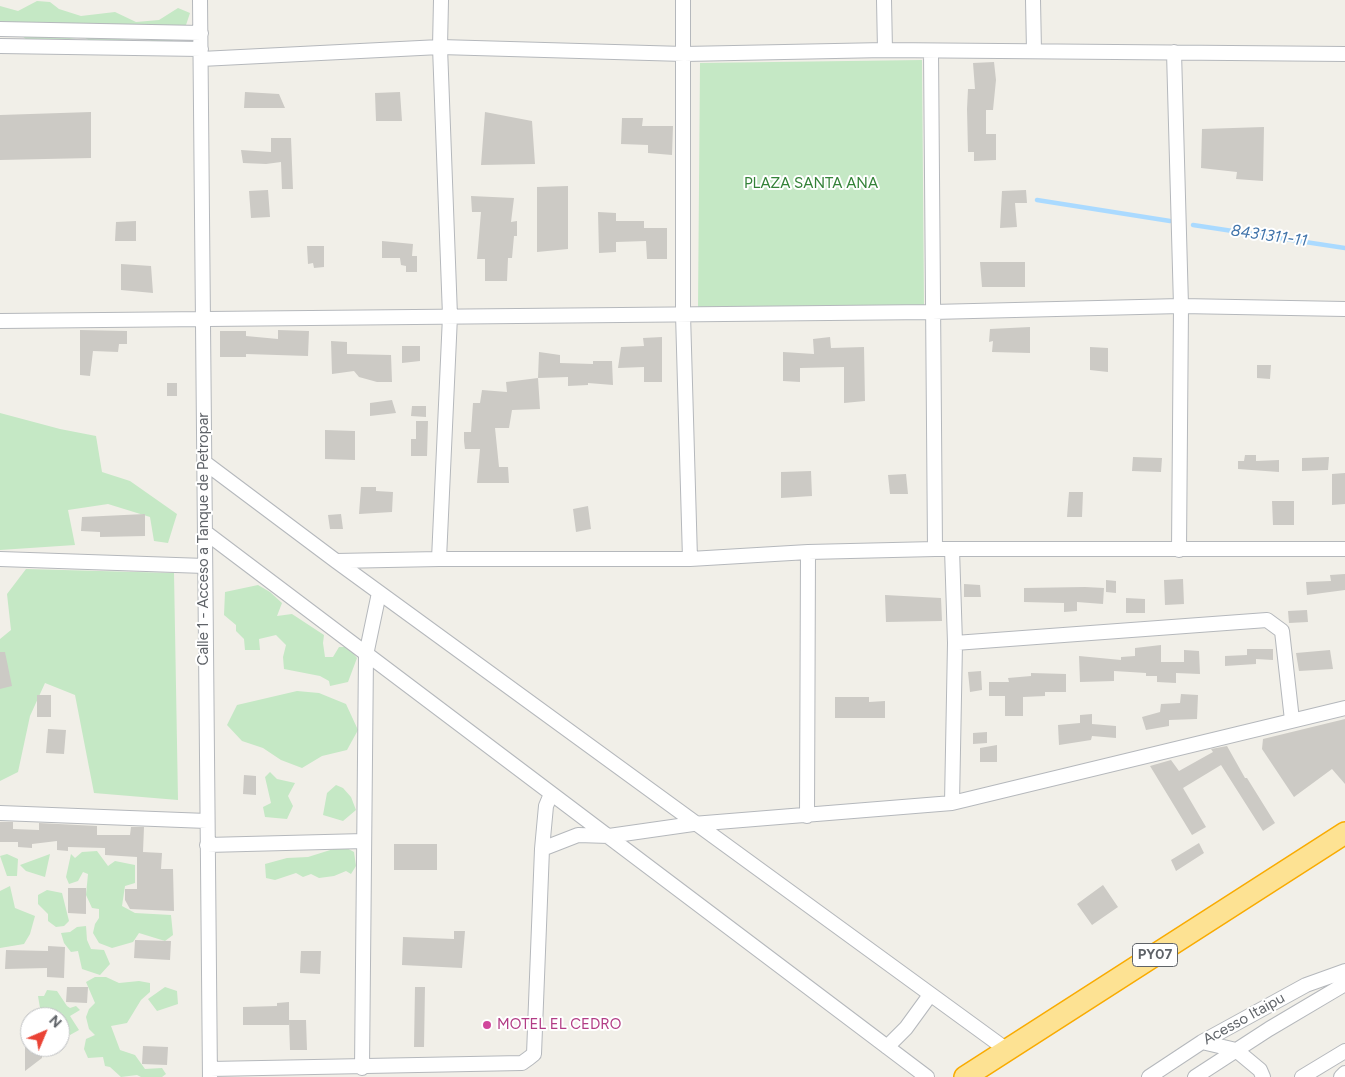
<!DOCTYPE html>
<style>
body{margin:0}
#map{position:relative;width:1345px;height:1077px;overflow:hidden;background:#f1efe8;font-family:Figtree,sans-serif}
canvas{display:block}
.north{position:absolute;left:20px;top:1007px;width:50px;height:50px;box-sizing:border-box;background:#fff;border:1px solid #bfc1c3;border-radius:50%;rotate:45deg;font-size:14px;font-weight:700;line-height:20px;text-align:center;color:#5f6368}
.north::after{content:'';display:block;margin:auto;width:18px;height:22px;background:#ea4335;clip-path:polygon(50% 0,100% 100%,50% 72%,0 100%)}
</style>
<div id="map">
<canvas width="1345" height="1077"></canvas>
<div class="north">N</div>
</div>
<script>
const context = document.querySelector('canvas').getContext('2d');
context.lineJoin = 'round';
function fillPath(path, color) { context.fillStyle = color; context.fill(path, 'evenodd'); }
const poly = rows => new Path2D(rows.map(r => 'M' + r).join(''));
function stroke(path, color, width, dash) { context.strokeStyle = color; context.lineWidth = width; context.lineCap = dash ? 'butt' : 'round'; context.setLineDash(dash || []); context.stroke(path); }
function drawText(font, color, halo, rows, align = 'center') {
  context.font = font + ' Figtree,sans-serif'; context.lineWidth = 4; context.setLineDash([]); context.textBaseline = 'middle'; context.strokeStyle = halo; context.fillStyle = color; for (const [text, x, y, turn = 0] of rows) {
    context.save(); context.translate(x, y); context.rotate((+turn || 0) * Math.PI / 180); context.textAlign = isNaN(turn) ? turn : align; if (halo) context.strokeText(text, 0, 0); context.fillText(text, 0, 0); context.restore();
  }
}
const green = poly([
 [37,1,50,2,59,9,81,16,115,12,136,22,159,20,178,8,190,13,183,34,172,41,162,43,139,38,93,43,84,37,62,40,50,39,40,45,29,42,20,34,0,37,0,6,18,11],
 [922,60,924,305,698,308,700,63],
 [0,413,60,429,96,436,102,472,130,481,177,514,168,543,154,541,150,517,108,504,68,510,75,545,0,550],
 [26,569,174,573,178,800,94,793,75,695,45,683,30,716,18,772,0,781,0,639,11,630,7,594],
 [258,585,270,592,282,603,277,616,292,614,324,635,323,643,325,657,333,657,339,647,348,647,357,658,348,682,330,686,329,681,320,676,284,669,283,657,286,645,276,635,259,639,260,650,245,650,244,639,236,631,236,625,224,615,225,592],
 [297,691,319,693,346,704,358,730,347,750,322,756,302,768,281,760,263,748,242,741,227,725,237,705],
 [270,772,277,779,295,783,288,796,293,806,287,819,265,817,263,807,271,803,265,777],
 [336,785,343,788,351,797,356,810,343,821,323,815,327,793],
 [343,846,354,852,356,866,351,874,346,871,334,876,319,878,311,874,303,877,296,873,275,880,266,878,265,864,287,858,308,857],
 [97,851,108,866,115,861,135,865,135,883,125,886,122,906,135,913,171,915,173,935,165,941,139,933,133,942,112,948,99,943,93,933,95,924,99,918,99,909,92,908,86,895,88,874,83,872,78,881,69,884,66,877,71,854,75,858,82,852],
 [7,854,18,859,17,876,7,876,0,856],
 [50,854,45,877,26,871,20,865],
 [10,886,15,908,35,916,30,934,24,944,0,948,0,891],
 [47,890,62,893,69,921,64,926,56,927,48,921,48,914,38,904,38,895],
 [86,926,87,940,91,949,104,950,110,964,100,975,82,969,78,951,71,952,64,943,61,933,70,932,77,927],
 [95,977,106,977,119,983,139,981,150,983,150,992,141,1000,127,1023,111,1026,120,1050,135,1055,145,1069,162,1068,166,1074,162,1077,141,1077,137,1075,121,1077,110,1067,105,1066,103,1057,88,1058,84,1049,86,1039,95,1035,89,1029,86,1017,89,1009,95,1003,86,982],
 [165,987,177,991,178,1004,157,1011,148,999],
 [47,990,57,991,67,1006,70,1008,76,1006,80,1010,70,1016,79,1030,70,1035,65,1028,62,1013,58,1015,49,1010,52,1017,47,1017,40,1008,38,996,44,996]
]);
const stream = poly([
 [1037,200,1170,221],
 [1193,225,1345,248]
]);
const building = poly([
 [994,62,996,80,993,110,986,110,986,134,996,134,996,160,974,161,974,152,968,152,967,109,968,89,975,89,973,63],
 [245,92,279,94,285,108,244,108],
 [400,92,402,121,376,121,375,93],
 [91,112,91,158,0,160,0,115],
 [485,112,532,121,535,164,481,165],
 [622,118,643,118,642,126,673,126,672,155,648,153,648,145,621,144],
 [1264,127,1263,181,1236,179,1237,172,1201,168,1202,129],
 [271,138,291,138,293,189,282,189,281,162,266,164,243,163,241,150,271,152],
 [568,186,568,249,537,252,537,187],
 [268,190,270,217,251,218,249,191],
 [1026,190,1027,203,1015,203,1017,227,1000,228,1002,191],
 [471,196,514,198,511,222,517,221,517,236,514,236,512,258,508,258,507,281,485,281,485,259,477,259,481,212,472,212],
 [598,212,616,213,616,221,644,221,644,228,667,228,667,259,647,259,646,241,616,242,616,252,599,253],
 [136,221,136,241,115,241,116,222],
 [382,241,413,244,412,256,417,256,417,272,406,272,406,266,401,265,400,258,382,258],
 [307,246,324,246,324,267,314,268,313,263,308,264],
 [980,262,1025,262,1025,287,982,287],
 [121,264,151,266,153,293,121,290],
 [1030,327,1030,353,992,352,993,341,989,342,990,329],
 [80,330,127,331,127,344,119,344,118,352,93,351,90,376,80,375],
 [278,330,309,331,308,356,246,354,246,357,220,357,220,331,246,331,246,336,278,339],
 [662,337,662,382,644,382,644,367,618,368,621,347,644,346,643,338],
 [830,337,831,348,864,347,865,401,844,403,844,367,800,368,800,382,783,381,783,352,814,354,813,339],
 [331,341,347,342,347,354,391,355,392,382,377,382,359,377,354,371,332,374],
 [402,346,420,346,420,361,402,363],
 [1090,347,1108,348,1108,372,1090,370],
 [539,352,560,355,560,363,593,364,593,361,612,361,613,385,588,383,588,385,568,386,568,377,538,378],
 [1257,365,1271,365,1270,379,1257,378],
 [538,378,540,409,512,410,509,428,495,428,499,467,508,467,509,483,477,483,480,449,465,449,464,441,464,432,471,432,473,403,480,403,482,390,507,392,506,382],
 [167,383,177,383,177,396,167,396],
 [392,400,396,413,370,416,370,403],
 [412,406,426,406,426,417,411,416],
 [416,421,428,421,427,456,411,456,411,439,416,439],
 [325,430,355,431,355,460,325,459],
 [1245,455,1256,455,1256,461,1279,460,1279,472,1238,469,1238,461,1244,461],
 [1133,457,1162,458,1161,472,1132,471],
 [1329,457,1328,470,1302,471,1302,458],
 [811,471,812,496,781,498,781,472],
 [1345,473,1345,504,1332,505,1332,474],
 [906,474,908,494,890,494,888,475],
 [361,487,376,487,376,491,393,492,392,512,359,514],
 [1069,492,1083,492,1082,517,1067,517],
 [1272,501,1294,501,1294,525,1273,525],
 [588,506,591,529,576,532,573,509],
 [145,514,145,536,100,537,100,532,81,531,82,517],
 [341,514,343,529,330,529,328,515],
 [1345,574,1345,590,1307,595,1306,582,1331,581,1330,575],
 [1183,579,1184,604,1165,605,1164,580],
 [1106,580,1116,581,1116,593,1106,592],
 [964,584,980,585,981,597,964,597],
 [1085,587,1104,588,1103,604,1077,602,1077,611,1064,612,1064,603,1024,602,1024,588],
 [885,595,941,598,942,621,886,622],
 [1126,598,1145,599,1145,613,1126,613],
 [1307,610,1308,622,1289,623,1288,611],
 [1161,645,1161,662,1184,662,1184,650,1199,651,1200,674,1176,673,1176,683,1157,682,1157,676,1146,676,1146,673,1114,671,1114,681,1080,682,1079,656,1121,660,1121,657,1135,656,1135,648],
 [1247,649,1273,649,1273,660,1256,659,1256,664,1225,666,1225,656,1247,655],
 [1330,650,1333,669,1299,671,1296,653],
 [0,652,5,652,12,686,0,689],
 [981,671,982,690,970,692,968,672],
 [1031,673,1066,674,1066,692,1045,692,1045,696,1023,697,1023,716,1005,716,1005,696,989,696,989,682,1009,682,1008,678,1031,676],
 [1181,694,1198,695,1197,719,1169,720,1169,726,1146,730,1142,717,1160,712,1161,704,1180,703],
 [37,695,51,695,51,717,37,717],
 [835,697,869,697,869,702,885,701,885,718,835,718],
 [1092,714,1092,724,1116,726,1116,738,1092,736,1091,740,1059,745,1058,725,1080,723,1080,715],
 [1345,719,1345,784,1332,769,1294,797,1262,749,1263,739],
 [48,729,66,730,64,754,46,753],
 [987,732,987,743,973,744,973,733],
 [997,745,997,762,980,762,980,748],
 [1227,746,1245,778,1247,778,1275,823,1263,831,1221,765,1183,788,1206,827,1192,835,1150,766,1171,760,1179,771,1213,752,1211,749],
 [244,775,256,776,256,795,243,794],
 [0,822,13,822,13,829,39,830,39,823,97,826,97,835,130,835,131,827,144,827,143,852,162,853,161,869,173,869,174,911,130,909,125,900,125,889,137,889,137,857,105,855,105,848,68,847,68,851,57,850,57,841,32,844,32,848,18,847,18,842,0,842],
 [1199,843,1204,853,1176,871,1171,860],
 [394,844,437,844,437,870,394,870],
 [1103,885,1118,907,1092,925,1077,904],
 [68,888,86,888,86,914,68,913],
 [454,931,465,931,462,968,402,965,403,937,454,939],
 [135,940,171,941,170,960,134,958],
 [48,946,65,947,64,978,47,977,47,968,5,969,6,950,48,951],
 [301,951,321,951,320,974,300,973],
 [67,987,88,987,87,1003,66,1002],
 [415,987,425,987,424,1047,414,1047],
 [289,1002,289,1025,243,1025,243,1007,277,1006,277,1003],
 [289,1020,306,1020,307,1050,290,1050],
 [143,1046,168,1047,167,1065,142,1064],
 [25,1047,42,1047,42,1058,25,1071]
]);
const minor = poly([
 [200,0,210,1077],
 [683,0,683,314,690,559],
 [884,0,885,50],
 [1033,0,1034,51],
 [0,29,201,33],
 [0,46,201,49],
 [931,51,935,549],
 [1174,52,1181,306,1179,550],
 [201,59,440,47,684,54,885,50,1345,54],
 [0,321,932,312,1181,306,1345,309],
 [204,462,336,561,1007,1050],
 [205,532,927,1077],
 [0,559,205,566],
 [439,559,450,316,440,47,441,0],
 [336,561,439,559,690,559,808,552,935,549,1345,549],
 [955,643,1267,620,1282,631,1292,720],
 [952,803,955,643,952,549],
 [0,813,207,821],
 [807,816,808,552],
 [207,845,364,841],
 [542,849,578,835,609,836,693,824,952,803,1345,708],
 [1202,1042,1236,1050,1260,1070,1263,1077],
 [887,1047,906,1028,930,995],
 [362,1068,366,655,379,593],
 [210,1069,522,1063,529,1058,534,1054,542,849,546,806,551,794],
 [1149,1077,1202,1042,1306,985,1345,971],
 [1195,1077,1269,1029,1345,984],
 [1302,1077,1345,1051],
 [1341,1077,1345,1073]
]);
const highway = poly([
 [965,1077,1345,833]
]);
const markers = [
 [487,1025,5,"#d1479c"]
];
const shields = [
 [1155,955,45]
];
const shieldNames = [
 ["PY07",1155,955]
];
const parkNames = [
 ["PLAZA SANTA ANA",811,184]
];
const streetNames = [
 ["Calle 1 - Acceso a Tanque de Petropar",204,539,-90],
 ["Acesso Itaipu",1244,1019,-29]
];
const hotelNames = [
 ["MOTEL EL CEDRO",497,1025]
];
const waterNames = [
 ["8431311-11",1269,236,8]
];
fillPath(green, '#c5e8c5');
stroke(stream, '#aadaff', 4.5);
fillPath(building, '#cccac5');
stroke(minor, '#b5b8bc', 16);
stroke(highway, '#f9ab00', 24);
stroke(minor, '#fff', 14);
stroke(highway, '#fde293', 21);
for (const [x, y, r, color] of markers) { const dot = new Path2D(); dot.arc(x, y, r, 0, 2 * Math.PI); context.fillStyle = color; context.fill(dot); stroke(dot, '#fff', 2); }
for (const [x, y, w] of shields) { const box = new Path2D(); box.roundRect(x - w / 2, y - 11.5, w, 23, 4); context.fillStyle = '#fff'; context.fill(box); stroke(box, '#5f6368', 1); }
drawText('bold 14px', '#5f6368', null, shieldNames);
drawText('15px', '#348238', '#fff', parkNames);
drawText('15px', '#5f6368', '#fff', streetNames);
drawText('15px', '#b23c85', '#fff', hotelNames, 'left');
drawText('italic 16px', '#4174aa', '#fff', waterNames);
</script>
